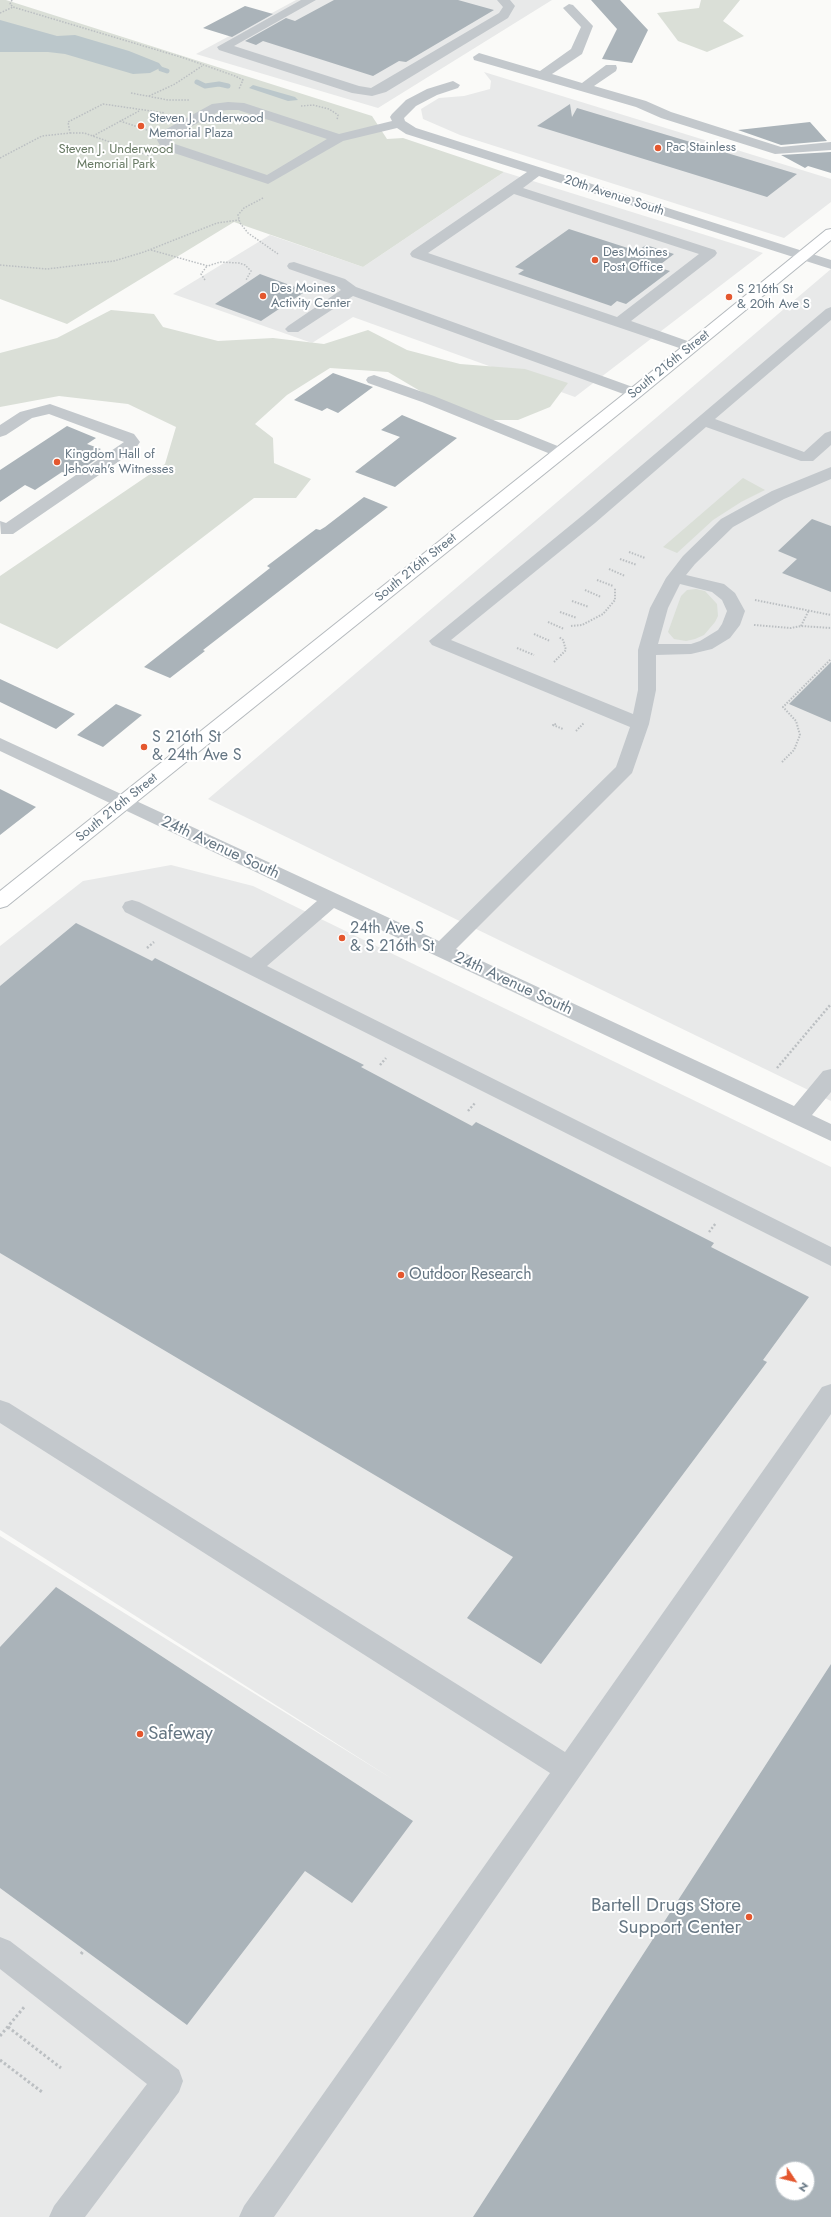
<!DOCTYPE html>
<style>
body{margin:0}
#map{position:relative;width:831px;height:2217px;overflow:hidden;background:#fafaf8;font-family:Jost,sans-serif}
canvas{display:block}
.north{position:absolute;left:775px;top:2161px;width:40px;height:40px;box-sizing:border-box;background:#fff;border:1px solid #c1c8cd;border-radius:50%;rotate:125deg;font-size:11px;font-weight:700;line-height:16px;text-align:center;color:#657683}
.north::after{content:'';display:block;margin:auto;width:14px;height:18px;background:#e4572e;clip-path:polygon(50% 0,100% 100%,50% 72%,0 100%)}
</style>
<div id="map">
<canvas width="831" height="2217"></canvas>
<div class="north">N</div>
</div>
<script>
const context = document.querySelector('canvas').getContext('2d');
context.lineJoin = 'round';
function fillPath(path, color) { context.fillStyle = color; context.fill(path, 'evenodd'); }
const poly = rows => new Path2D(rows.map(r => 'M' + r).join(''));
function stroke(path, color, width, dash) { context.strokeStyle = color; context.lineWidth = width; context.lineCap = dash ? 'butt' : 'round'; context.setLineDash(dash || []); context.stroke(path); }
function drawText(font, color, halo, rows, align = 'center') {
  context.font = font + ' Jost,sans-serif'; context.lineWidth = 4; context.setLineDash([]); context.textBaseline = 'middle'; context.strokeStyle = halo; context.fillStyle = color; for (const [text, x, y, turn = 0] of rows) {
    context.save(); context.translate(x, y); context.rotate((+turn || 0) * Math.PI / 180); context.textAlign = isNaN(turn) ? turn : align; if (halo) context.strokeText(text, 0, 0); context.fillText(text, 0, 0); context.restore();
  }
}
const built = poly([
 [296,0,552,0,378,108,196,54],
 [484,72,831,179,831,202,784,238,460,135,423,119,421,109,439,98,464,96,490,89,491,81],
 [504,172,763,253,575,397,353,317,312,343,173,294,270,235,363,267],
 [831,269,831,1101,208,799],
 [171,865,253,886,831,1167,831,2217,0,2217,0,1536,394,1780,0,1530,0,946,83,881],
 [783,2169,807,2169,807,2193,783,2193]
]);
const green = poly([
 [0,0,6,0,372,116,387,139,403,138,504,172,363,267,234,222,67,324,0,299],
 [701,0,740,0,723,21,744,36,707,52,678,41,657,13,699,8],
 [111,310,154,314,163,327,218,341,273,338,324,344,368,330,407,350,460,364,525,369,568,383,550,407,518,420,469,420,388,372,330,368,287,395,255,424,273,438,274,463,311,479,296,498,254,498,57,649,0,623,0,576,165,464,176,427,128,404,59,396,0,407,0,353,57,338],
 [743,478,765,490,741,502,713,520,677,553,663,547],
 [696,589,705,591,717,604,718,616,715,622,704,635,695,639,686,641,674,639,668,632,681,596,687,590]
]);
const water = poly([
 [0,20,57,36,75,35,129,51,159,63,162,67,150,73,133,74,65,54,48,52,0,52],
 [253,85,295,97,298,100,288,101,249,88]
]);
const stream = poly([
 [161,69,167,71],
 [197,82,205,86,219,84,228,86]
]);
const building = poly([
 [334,0,458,0,494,10,406,62,399,61,373,76,263,41,256,45,245,41,286,18,295,21],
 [591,0,620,0,648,30,632,63,602,59,617,29],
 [245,6,273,14,232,37,203,28],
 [570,104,572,117,577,108,797,174,767,197,537,126],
 [810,122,827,141,781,145,738,130],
 [831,152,831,173,808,166,805,168,781,155],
 [569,229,637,251,646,245,674,254,657,267,670,271,626,304,617,301,611,306,518,274,524,270,515,267],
 [260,274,306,291,261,321,215,304],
 [333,373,373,387,338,413,327,408,322,411,294,400],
 [402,415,457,438,395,487,355,472,400,437,381,430],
 [67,426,96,438,87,444,101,449,94,454,101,456,78,472,74,470,68,474,62,472,35,490,25,485,0,502,0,470],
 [364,497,388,507,203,650,205,651,170,678,144,667,270,568,267,566,316,529,320,530,325,527],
 [812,519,831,526,831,592,782,573,797,559,778,551],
 [831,662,831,722,789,704],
 [0,679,75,714,56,729,0,702],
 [116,704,142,715,103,747,77,735],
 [0,789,36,807,0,835],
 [76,923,152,961,155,958,364,1065,361,1067,472,1126,476,1122,714,1243,711,1247,809,1297,763,1360,767,1362,541,1664,467,1618,513,1557,0,1253,0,986],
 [56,1587,413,1821,352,1903,305,1871,187,2025,0,1888,0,1647],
 [831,1664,831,2217,473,2217],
 [783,2169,807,2169,807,2193,783,2193]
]);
const pathFar3 = poly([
 [12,0,10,4,13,7,184,58,235,76,243,80,239,89],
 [0,13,13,7],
 [131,93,168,100,189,100],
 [149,96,175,84,202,66],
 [301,106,313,105,329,109,338,115,337,120],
 [120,121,147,130],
 [70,133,84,133,150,156],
 [93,136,139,111],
 [0,158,42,136,70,133,68,122,103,104,165,113],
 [263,198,244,208,238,215,240,223,248,233,278,254],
 [151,250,208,266,220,262,239,263,245,265,251,271,246,280],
 [0,265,47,269,114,261,144,252,217,223,239,220],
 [205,280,201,274,207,266]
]);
const pathFar2 = poly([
 [629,552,645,558],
 [620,559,637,565],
 [609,569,625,576],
 [597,580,613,586],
 [585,590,601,597],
 [755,600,831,615],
 [572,601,589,607],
 [560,612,577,618],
 [548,622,564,629],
 [754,625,791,628,801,626,831,628],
 [571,626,582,625,603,614,615,600,615,588],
 [801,626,809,610],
 [534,634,550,641],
 [517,648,534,655],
 [554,662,566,650,563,640,559,637],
 [556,724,553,725,563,729],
 [576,731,584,723],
 [782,762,794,750,800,735,796,721,783,707,831,659]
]);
const pathFar1 = poly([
 [147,948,154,942],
 [380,1065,386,1058],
 [777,1068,831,1004],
 [468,1111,475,1103],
 [709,1232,716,1223]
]);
const path = poly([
 [81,1954,84,1950],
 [8,2027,61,2068],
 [0,2036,25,2006],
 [0,2060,42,2092]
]);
const minor = poly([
 [301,0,316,0,234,46,359,86,371,88,499,13,503,7,497,0,510,0,515,6,508,18,386,92,372,96,352,93,219,50,217,47,301,0],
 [569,4,573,5,593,26,582,54,552,74,582,83,606,65,616,65,617,68,616,71,594,86,646,101,671,112,781,147,831,142,831,150,775,154,661,118,636,107,474,60,473,57,479,53,540,71,571,49,581,27,563,8,569,4],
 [453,81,460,85,458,88,437,95,416,106,404,118,405,121,416,128,831,260,831,269,539,176,523,188,715,250,717,253,715,256,631,321,696,344,699,347,696,350,691,352,412,257,410,254,412,251,527,172,406,134,397,128,343,141,268,184,162,149,157,140,161,132,212,104,228,102,244,103,339,134,392,121,390,117,392,114,406,100,427,89,453,81],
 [228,110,238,110,327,139,267,175,172,143,172,137,220,111,228,110],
 [514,194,699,254,617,317,428,253,514,194],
 [294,262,345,279,356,287,641,390,643,393,641,396,629,396,353,296,298,332,288,332,285,329,288,326,341,290,335,285,289,269,287,266,289,263,294,262],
 [831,307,831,320,715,419,804,452,825,433,831,431,831,445,813,461,801,461,706,427,595,523,451,640,633,714,638,690,638,650,650,608,666,578,683,556,721,519,772,491,831,467,831,479,784,499,733,527,695,564,686,575,724,584,735,593,745,611,740,625,730,638,712,649,691,654,656,655,656,690,649,724,632,773,456,949,794,1106,823,1071,831,1069,831,1092,812,1115,831,1124,831,1141,334,908,267,966,831,1247,831,1266,125,912,122,907,125,902,132,900,139,902,251,958,317,901,0,751,0,738,439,941,616,767,630,727,432,645,429,641,583,515,826,309,831,307],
 [680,584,712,592,722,600,727,611,722,624,718,630,700,641,691,644,658,644,668,608,680,584],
 [374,375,434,396,565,449,567,452,565,455,553,455,422,402,368,383,366,380,368,377,374,375],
 [50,404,134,434,140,442,134,451,13,534,1,534,0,521,6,523,124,442,49,414,32,418,6,435,0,437,0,425,20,412,50,404],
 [831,1384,831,1414,274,2217,239,2217,244,2206,550,1773,0,1423,0,1400,9,1403,565,1752,822,1387,831,1384],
 [0,1937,10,1941,179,2070,183,2081,179,2092,85,2217,49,2217,54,2206,147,2084,0,1969,0,1937]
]);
const major = poly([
 [831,229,831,240,641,396,7,906,0,908,0,891,629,390,826,230,831,229]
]);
const markers = [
 [141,126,4,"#e4572e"],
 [658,148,4,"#e4572e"],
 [595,260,4,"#e4572e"],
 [263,296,4,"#e4572e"],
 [729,297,4,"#e4572e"],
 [57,462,4,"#e4572e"],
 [144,747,4,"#e4572e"],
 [342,938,4,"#e4572e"],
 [401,1275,4,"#e4572e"],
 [140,1734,4,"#e4572e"],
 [749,1917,4,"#e4572e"]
];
const farPoinames = [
 ["Steven J. Underwood",149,119],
 ["Memorial Plaza",149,134],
 ["Pac Stainless",666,148],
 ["Des Moines",603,253],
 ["Post Office",603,268],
 ["Des Moines",271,289],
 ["Activity Center",271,304],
 ["S 216th St",737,290],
 ["& 20th Ave S",737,305],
 ["Kingdom Hall of",65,455],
 ["Jehovah's Witnesses",65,470]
];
const farParknames = [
 ["Steven J. Underwood",116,150],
 ["Memorial Park",116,165]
];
const farStreetnames = [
 ["20th Avenue South",614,196,18],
 ["South 216th Street",669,365,-39],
 ["South 216th Street",416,568,-39],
 ["South 216th Street",117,808,-39]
];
const poiNames = [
 ["S 216th St",152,738],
 ["& 24th Ave S",152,756],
 ["24th Ave S",350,929],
 ["& S 216th St",350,947],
 ["Outdoor Research",409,1275]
];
const streetNames = [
 ["24th Avenue South",220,848,25],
 ["24th Avenue South",513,984,25]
];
const nearPoinames = [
 ["Safeway",148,1734],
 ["Bartell Drugs Store",741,1906,"right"],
 ["Support Center",741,1928,"right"]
];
fillPath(built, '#e8e9e9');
fillPath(green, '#dadfd7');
fillPath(water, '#bbc7cb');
stroke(stream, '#bbc7cb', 5);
fillPath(building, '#aab3b9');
stroke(major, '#b5babe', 2);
stroke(pathFar3, '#bbbfc2', 1.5, [1.5, 1.5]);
stroke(pathFar2, '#bbbfc2', 2, [1.5, 1.5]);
stroke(pathFar1, '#bbbfc2', 2.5, [2, 2]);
stroke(path, '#bbbfc2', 3, [2.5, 2.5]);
fillPath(minor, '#c3c8cc');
fillPath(major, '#fff');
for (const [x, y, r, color] of markers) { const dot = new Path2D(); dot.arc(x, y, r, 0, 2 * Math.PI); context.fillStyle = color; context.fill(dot); stroke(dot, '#fff', 1.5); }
drawText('13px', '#657683', '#fff', farPoinames, 'left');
drawText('13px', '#687a64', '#fff', farParknames);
drawText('13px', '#657683', '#fff', farStreetnames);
drawText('16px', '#657683', '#fff', poiNames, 'left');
drawText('16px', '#657683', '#fff', streetNames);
drawText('19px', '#657683', '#fff', nearPoinames, 'left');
</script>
